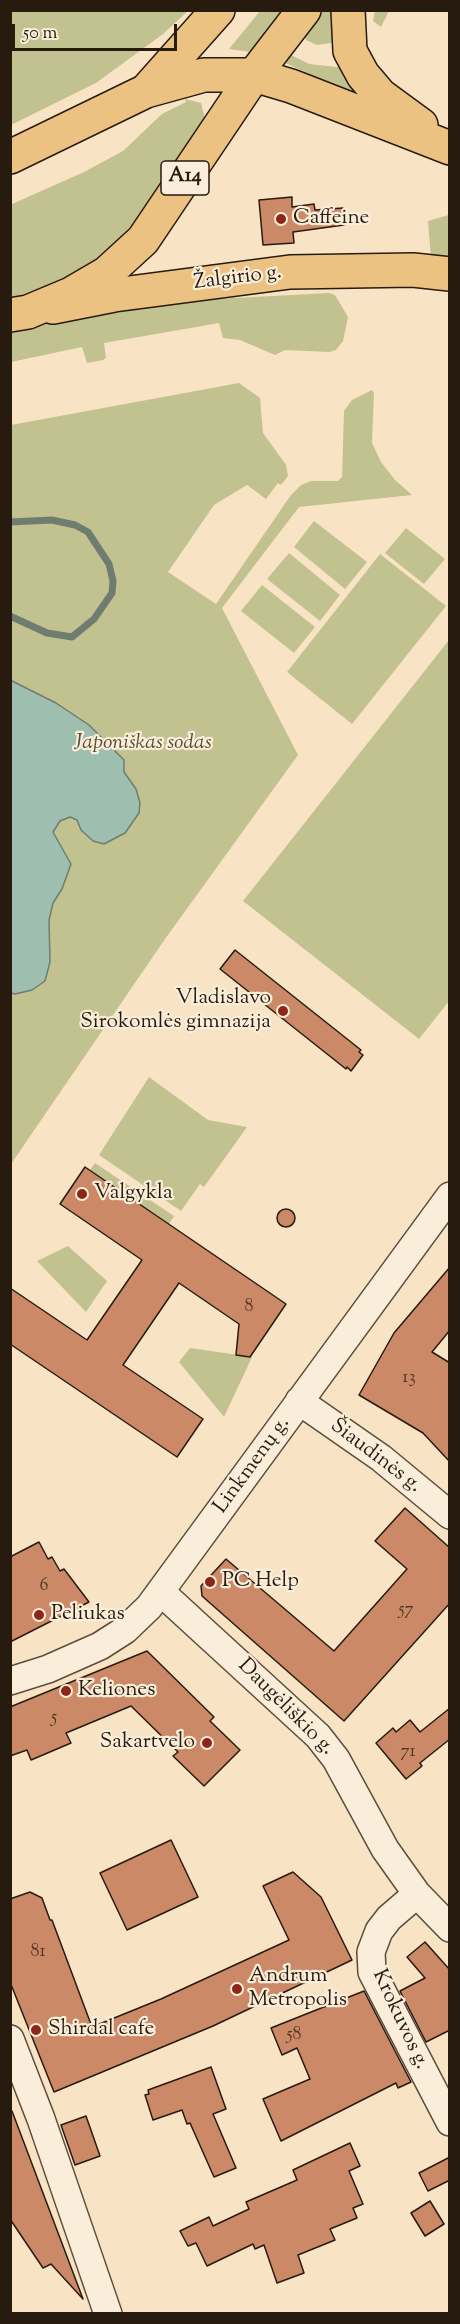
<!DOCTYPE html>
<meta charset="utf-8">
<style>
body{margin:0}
#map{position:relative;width:460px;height:2324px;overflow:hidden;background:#f8e3c4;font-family:"Sorts Mill Goudy",serif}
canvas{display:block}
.frame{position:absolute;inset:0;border:12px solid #271b0f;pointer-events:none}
.scale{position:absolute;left:12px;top:24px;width:165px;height:27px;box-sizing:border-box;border:3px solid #271b0f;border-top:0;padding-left:8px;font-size:18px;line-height:21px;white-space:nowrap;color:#271b0f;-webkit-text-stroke:4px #faedd9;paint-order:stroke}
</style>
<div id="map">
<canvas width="460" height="2324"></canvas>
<div class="frame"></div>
<div class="scale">50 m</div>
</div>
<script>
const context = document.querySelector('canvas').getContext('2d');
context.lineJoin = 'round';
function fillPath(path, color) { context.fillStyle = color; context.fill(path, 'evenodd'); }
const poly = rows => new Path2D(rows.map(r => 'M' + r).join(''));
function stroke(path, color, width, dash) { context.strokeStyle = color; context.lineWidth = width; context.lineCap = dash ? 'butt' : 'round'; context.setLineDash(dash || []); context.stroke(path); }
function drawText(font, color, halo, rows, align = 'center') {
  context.font = font + ' "Sorts Mill Goudy",serif'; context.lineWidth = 4.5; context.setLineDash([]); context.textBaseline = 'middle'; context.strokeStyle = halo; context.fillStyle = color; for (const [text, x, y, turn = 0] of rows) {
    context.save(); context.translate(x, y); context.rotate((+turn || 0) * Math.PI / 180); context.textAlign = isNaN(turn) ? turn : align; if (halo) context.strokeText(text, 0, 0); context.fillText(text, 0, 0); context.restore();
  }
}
const green = poly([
 [10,11,11,10,188,11,163,34,96,83,11,125],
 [260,11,283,11,251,52,229,49],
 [320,11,338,11,339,42,317,45,306,40,303,33],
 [375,11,389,11,381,27,373,21],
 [287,53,309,64,337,67,347,62,364,99,281,61],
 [185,99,201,103,205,119,134,234,101,262,67,280,11,302,10,205,84,172,123,151,162,114,186,102],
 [449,215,449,260,431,258,428,221],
 [329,293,335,295,348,317,343,341,336,350,329,352,285,350,275,355,240,340,223,338,219,323,104,343,106,358,103,360,87,363,82,347,11,362,10,331,43,323,161,302],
 [239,383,260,398,263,433,286,465,288,476,281,485,278,483,266,499,247,485,214,505,168,572,216,604,291,495,301,485,311,481,338,481,342,477,344,411,352,400,372,390,374,393,372,443,381,462,395,480,412,495,299,507,222,608,298,755,165,939,11,1164,11,425],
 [314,521,367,562,345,589,294,547],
 [406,528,445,559,424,584,385,553],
 [289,553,340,595,320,621,267,579],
 [380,554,446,606,352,724,287,672],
 [262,585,315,627,294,653,241,611],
 [449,640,449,1001,419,1039,243,901],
 [149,1077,208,1120,247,1127,204,1187,200,1184,181,1211,99,1155],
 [95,1163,174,1216,169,1224,90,1170],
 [68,1246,107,1281,86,1312,37,1261],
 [190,1348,252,1357,224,1417,179,1362]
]);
const water = poly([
 [10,680,56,703,89,725,124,760,124,772,136,789,140,803,139,813,125,833,104,844,93,841,81,830,77,820,70,817,60,821,53,832,71,864,62,889,53,903,49,920,50,962,45,981,32,990,15,994,10,993,10,680]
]);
const stream = poly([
 [10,522,52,520,75,525,88,532,109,564,113,581,112,593,94,619,72,637,47,633,10,616]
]);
const building = poly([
 [292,197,292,207,314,204,315,210,343,208,344,225,293,232,294,243,263,245,259,200,292,197],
 [235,950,361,1050,359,1052,363,1055,351,1071,347,1067,346,1069,220,969,235,950],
 [85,1167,286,1304,250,1357,236,1355,239,1324,179,1283,123,1365,203,1419,177,1457,10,1344,10,1288,87,1340,142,1260,60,1204,85,1167],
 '277 1218a9 9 0 1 1 18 0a9 9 0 1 1-18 0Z',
 [450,1267,450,1330,432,1352,450,1363,450,1462,423,1433,359,1395,394,1333,450,1267],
 [405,1508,450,1548,450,1603,344,1721,202,1596,201,1586,226,1559,334,1651,407,1569,375,1541,405,1508],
 [39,1542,48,1559,52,1557,60,1571,64,1569,89,1602,10,1642,10,1557,39,1542],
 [147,1651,214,1717,210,1721,240,1750,204,1786,173,1756,178,1752,131,1706,66,1733,71,1743,31,1760,27,1750,10,1756,10,1707,147,1651],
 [450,1708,450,1739,420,1763,422,1766,406,1779,376,1743,393,1728,396,1732,410,1720,420,1732,450,1708],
 [171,1840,198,1897,127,1930,100,1873,171,1840],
 [293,1872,321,1897,352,1960,213,2026,54,2092,10,1982,10,1899,30,1892,42,1898,50,1920,52,1920,92,2027,161,1999,289,1940,263,1886,293,1872],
 [425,1942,450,1970,450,2030,426,2042,400,1991,425,1978,407,1957,425,1942],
 [364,1991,411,2082,398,2088,396,2083,281,2141,263,2099,310,2079,297,2048,282,2055,271,2028,364,1991],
 [211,2067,226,2109,213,2114,236,2168,214,2177,190,2123,187,2124,182,2110,153,2120,145,2095,149,2094,148,2090,211,2067],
 [10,2111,12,2111,83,2299,51,2264,43,2268,10,2219,10,2111],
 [86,2116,100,2156,75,2165,61,2125,86,2116],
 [350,2143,360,2166,349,2171,363,2204,353,2208,357,2218,330,2229,335,2240,298,2255,304,2273,277,2283,264,2245,255,2249,253,2244,207,2266,196,2243,188,2246,180,2231,209,2217,213,2226,249,2209,246,2202,297,2180,293,2170,350,2143],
 [450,2157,450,2180,428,2191,419,2173,450,2157],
 [430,2201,444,2224,425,2236,411,2213,430,2201]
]);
const minor = poly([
 [299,1401,381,1458,450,1515],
 [162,1593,318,1736,336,1759,385,1849,417,1894,450,1928],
 [10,1681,48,1669,100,1646,125,1630,149,1607,450,1196],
 [417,1894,389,1918,379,1931,371,1952,372,1972,450,2122],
 [10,2039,41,2119,108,2314]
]);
const major = poly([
 [53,307,114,295,290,272,413,270,450,274]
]);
const highway = poly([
 [348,10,350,51,363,75,380,95,421,125],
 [146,91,204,75,254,75,291,86,450,148],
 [10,157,146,91,218,10],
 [10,315,28,312,71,294,107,273,143,240,254,75,304,10]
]);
const markers = [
 [281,219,6,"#8f2418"],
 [283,1011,6,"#8f2418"],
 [82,1194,6,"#8f2418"],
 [210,1582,6,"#8f2418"],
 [39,1615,6,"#8f2418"],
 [66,1691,6,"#8f2418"],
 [207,1743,6,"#8f2418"],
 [237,1989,6,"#8f2418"],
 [36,2030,6,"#8f2418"]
];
const numberNames = [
 ["8",249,1308],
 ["13",409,1379],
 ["6",44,1587],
 ["57",406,1611],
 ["5",54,1719],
 ["71",408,1753],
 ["81",38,1953],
 ["58",294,2036]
];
const shields = [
 [185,178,48]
];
const shieldNames = [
 ["A14",185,178]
];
const poiNames = [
 ["Caffeine",293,219],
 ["Vladislavo",271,999,"right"],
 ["Sirokomlės gimnazija",271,1023,"right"],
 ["Valgykla",94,1194],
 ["PC Help",222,1582],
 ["Peliukas",51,1615],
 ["Keliones",78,1691],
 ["Sakartvelo",195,1743,"right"],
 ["Andrum",249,1977],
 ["Metropolis",249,2001],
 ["Shirdal cafe",48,2030]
];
const streetNames = [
 ["Žalgirio g.",238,279,-7],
 ["Šiaudinės g.",375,1457,37],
 ["Linkmenų g.",253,1466,-54],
 ["Daugėliškio g.",285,1708,45],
 ["Krokuvos g.",399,2020,65]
];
const parkNames = [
 ["Japoniškas sodas",143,744]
];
fillPath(green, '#c2c290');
fillPath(water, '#9ebfaf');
stroke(water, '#6e7d6f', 1.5);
stroke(stream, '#6e7d6f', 7);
fillPath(building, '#cc8967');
stroke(building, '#271b0f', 1.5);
stroke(minor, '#5b4d3c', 30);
stroke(major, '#271b0f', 36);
stroke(highway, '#271b0f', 36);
stroke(minor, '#faedd9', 27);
stroke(major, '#ecc282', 33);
stroke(highway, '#ecc282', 33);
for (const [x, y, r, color] of markers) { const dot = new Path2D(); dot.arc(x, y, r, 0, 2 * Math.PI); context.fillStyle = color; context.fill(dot); stroke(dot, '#faedd9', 2); }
drawText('18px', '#503625', null, numberNames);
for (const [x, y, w] of shields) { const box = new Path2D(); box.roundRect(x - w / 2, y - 17, w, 34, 4.5); context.fillStyle = '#faedd9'; context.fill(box); stroke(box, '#271b0f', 1.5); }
drawText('bold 20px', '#271b0f', null, shieldNames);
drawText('21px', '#271b0f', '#faedd9', poiNames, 'left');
drawText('21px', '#271b0f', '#faedd9', streetNames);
drawText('italic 21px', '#564d36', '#faedd9', parkNames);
</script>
